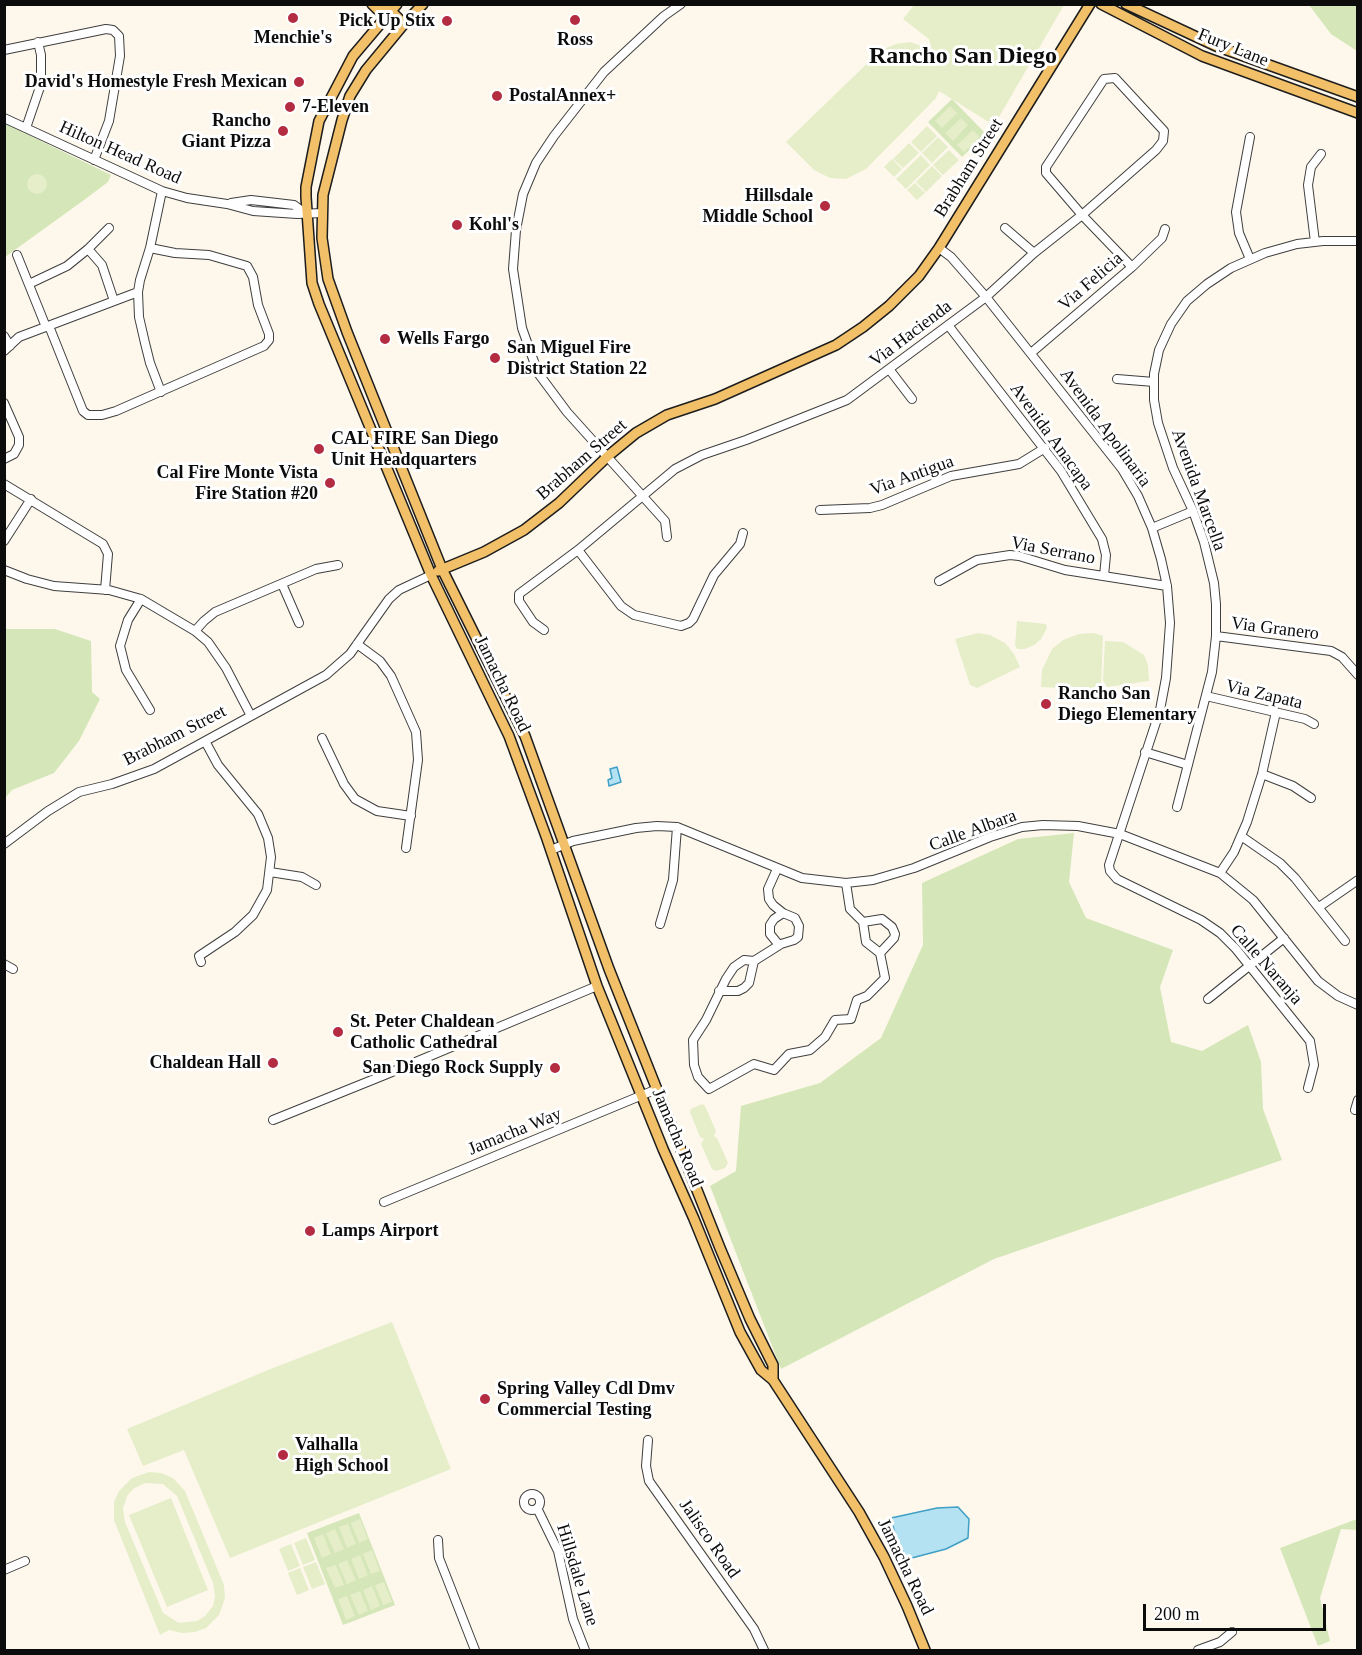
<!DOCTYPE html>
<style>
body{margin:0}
#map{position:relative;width:1362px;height:1655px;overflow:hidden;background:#fef8ec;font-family:Georgia,serif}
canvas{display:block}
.frame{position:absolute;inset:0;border:6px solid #0c0c0c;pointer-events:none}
.scale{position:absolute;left:1143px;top:1604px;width:183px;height:27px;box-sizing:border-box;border:3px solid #0c0c0c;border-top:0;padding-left:8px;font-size:18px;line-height:21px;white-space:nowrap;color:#0c0c0c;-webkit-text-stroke:4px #fff;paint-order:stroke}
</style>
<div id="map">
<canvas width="1362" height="1655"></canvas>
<div class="frame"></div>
<div class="scale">200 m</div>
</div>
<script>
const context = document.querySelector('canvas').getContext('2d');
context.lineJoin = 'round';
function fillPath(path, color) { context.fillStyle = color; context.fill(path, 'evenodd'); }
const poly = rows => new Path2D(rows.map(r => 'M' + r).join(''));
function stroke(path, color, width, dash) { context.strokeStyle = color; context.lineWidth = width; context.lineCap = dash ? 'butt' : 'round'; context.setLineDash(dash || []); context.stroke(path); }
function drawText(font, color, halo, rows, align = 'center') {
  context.font = font + ' Georgia,serif'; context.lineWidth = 6; context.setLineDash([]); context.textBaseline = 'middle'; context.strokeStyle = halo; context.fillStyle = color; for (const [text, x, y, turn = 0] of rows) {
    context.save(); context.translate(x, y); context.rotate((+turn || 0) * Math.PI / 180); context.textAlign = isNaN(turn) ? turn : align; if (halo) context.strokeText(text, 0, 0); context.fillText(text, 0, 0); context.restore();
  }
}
const green = poly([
 [1309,5,1357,5,1357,51,1331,34],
 [952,99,986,134,962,157,928,122],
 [4,123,111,175,108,182,84,200,5,257],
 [5,629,55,629,91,641,92,692,100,699,79,741,54,773,12,790,5,798],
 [1074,833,1069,882,1086,918,1173,950,1160,987,1171,1042,1202,1051,1248,1025,1261,1062,1263,1109,1282,1160,994,1259,781,1369,710,1186,736,1171,741,1106,820,1083,881,1038,923,945,922,883,1018,839],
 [359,1513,395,1605,343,1625,307,1533],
 [1357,1519,1357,1530,1341,1529,1320,1598,1330,1641,1318,1646,1280,1548]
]);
const pitch = poly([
 [914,5,1064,5,999,117,993,121,987,121,939,91,936,98,866,169,846,179,830,178,814,170,786,142,881,50,896,44,910,42,921,46,933,54,929,39,903,19],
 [950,106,957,113,942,128,935,121],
 [961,118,968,125,953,141,945,133],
 [927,126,937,136,921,152,911,142],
 [973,130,980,137,964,152,957,145],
 [938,137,948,147,932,163,922,153],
 [909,143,919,153,903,168,893,159],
 [949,150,959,160,943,175,933,165],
 [921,155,930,165,906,189,896,179],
 [892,159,902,169,894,177,884,167],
 [932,166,942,176,926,192,916,182],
 '27 184a10 10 0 1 1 20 0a10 10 0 1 1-20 0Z',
 [915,183,925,193,917,200,907,190],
 [1017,621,1046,624,1047,628,1041,639,1034,645,1025,649,1017,649,1015,645],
 [978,633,990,635,1005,643,1014,654,1020,667,977,688,970,685,955,639],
 [1094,633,1103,636,1101,686,1097,690,1041,687,1042,670,1052,649,1063,640,1079,634],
 [1105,641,1123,642,1144,655,1148,665,1149,681,1107,687,1103,680],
 [702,1104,705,1106,716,1131,714,1136,717,1138,728,1163,725,1168,716,1171,712,1169,701,1144,704,1139,700,1137,690,1112,691,1109],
 [392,1322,451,1469,230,1558,184,1450,143,1466,127,1429,268,1370],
 [149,1472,161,1473,173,1478,185,1491,224,1585,225,1598,219,1615,206,1628,195,1632,182,1633,169,1630,160,1635,114,1520,114,1502,119,1491,132,1478],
 [145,1483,163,1484,177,1496,213,1583,215,1597,213,1606,205,1616,197,1621,179,1623,163,1613,125,1522,123,1509,127,1496,133,1489],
 [171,1498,208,1590,167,1607,129,1515],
 [360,1519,368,1539,359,1543,351,1523],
 [348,1524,356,1544,347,1548,339,1527],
 [335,1529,344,1549,335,1553,326,1533],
 [323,1534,331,1554,322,1558,314,1538],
 [306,1538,315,1560,303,1565,294,1543],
 [291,1544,300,1566,288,1571,279,1549],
 [372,1550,380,1571,371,1574,363,1554],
 [360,1555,368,1575,359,1579,351,1559],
 [347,1560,356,1580,347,1584,338,1564],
 [316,1562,325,1584,312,1589,303,1567],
 [336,1565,344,1585,335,1588,326,1568],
 [300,1568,309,1590,297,1595,288,1573],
 [384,1582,392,1602,383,1605,375,1585],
 [372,1586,380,1606,371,1610,363,1590],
 [360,1591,368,1611,359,1615,350,1595],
 [347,1596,355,1616,346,1620,338,1599]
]);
const water = poly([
 [617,767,621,782,609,786,608,780,612,778,610,769,617,767],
 [958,1507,969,1519,968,1538,946,1549,908,1559,897,1542,891,1518,937,1508,958,1507]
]);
const minor = poly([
 [4,50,106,29,113,30,119,36,120,56,109,121,94,160],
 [4,118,162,191,187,198,227,204,253,211,297,214,323,213],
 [26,128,41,84,41,55,38,42],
 [231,203,251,200,294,205,305,213],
 [1005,228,1034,253],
 [1315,242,1308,185,1311,167,1321,154],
 [939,248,951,257,986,297,1122,469,1138,496,1152,528,1161,559,1167,586,1170,623,1166,678,1160,710,1109,865,1110,871,1117,879,1201,920,1220,933,1236,949,1310,1041,1314,1065,1308,1088],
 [88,249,102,265,114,301],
 [17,255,46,327],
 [1250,259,1239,233,1236,212,1250,137],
 [29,284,67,266,88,249,109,228],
 [948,325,1061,471,1102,539,1106,555,1104,576],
 [49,326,83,411,88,415,102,415,116,411,264,346,269,340,269,334,258,305,253,277,247,266,209,255,175,253,150,248],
 [4,336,10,346],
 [4,351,19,337,138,292],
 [1031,353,1132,267,1162,238,1165,229],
 [889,369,912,399],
 [1117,379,1154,382],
 [161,392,150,363,145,343,139,317,138,292,140,280,150,248,162,191],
 [4,403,19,437,19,445,14,454,4,459],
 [4,484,103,544,108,554,105,590],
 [820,510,870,508,882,505,951,476,1019,464,1045,448],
 [1152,528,1193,511],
 [667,537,665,521,567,412,538,373,522,328,513,269,516,230,523,194,536,163,554,136,604,72,664,16,681,4],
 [4,541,31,499],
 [578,550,621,606,634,615,681,626,689,623,693,619,714,575,740,544,743,533],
 [4,570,27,579,54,586,109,590,141,599,195,631,208,642,226,668,251,716],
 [939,581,977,560,1010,555,1019,556,1065,570,1167,586],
 [282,584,299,623],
 [141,599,128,620,120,646,126,670,150,710],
 [544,630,533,622,519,601,519,594,578,550,675,469,702,455,746,440,847,400,986,297,1034,253,1082,215,1156,150,1163,141,1164,131,1115,78,1104,79,1046,167,1046,173,1082,215,1132,267],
 [195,631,204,621,215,612,316,569,338,565],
 [1216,636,1331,651,1342,657,1358,675],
 [357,644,380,661,391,676,416,732,418,760,406,848],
 [1206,696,1305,719,1314,724],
 [322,738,344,784,355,799,377,811,411,816],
 [1145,752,1188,765],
 [1262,774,1293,786,1311,798],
 [1177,807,1212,672,1216,636,1216,604,1214,583,1204,542,1193,511,1173,468,1158,423,1154,400,1154,374,1159,350,1171,324,1187,301,1207,284,1231,268,1265,253,1297,244,1323,241,1358,241],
 [1241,836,1280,863,1295,878,1345,941],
 [4,844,48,811,79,792,112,784,154,769,326,675,350,654,389,599,399,590,431,575],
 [551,850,573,841,636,828,657,826,677,827,802,878,846,883,873,880,914,868,990,837,1022,827,1043,825,1078,826,1120,834,1220,873,1253,900,1318,981,1338,996,1358,1005],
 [777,869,768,889,769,899,773,905,783,913,795,918,799,926,798,937,794,940,781,944,754,961,744,960,734,967,726,979,706,1020,693,1040,694,1065,698,1077,709,1089,754,1064,774,1070,789,1054,810,1050,825,1037,835,1020,851,1019,857,1000,867,996,885,978,880,953,866,942,863,922,850,909,846,883],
 [270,872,302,877,316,885],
 [1220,873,1234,852,1247,822,1262,774,1276,712],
 [1319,907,1358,880],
 [863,922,882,919,892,927,895,934,894,938,880,953],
 [660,924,673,880,677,827],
 [779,945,770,934,770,925,774,919,783,913],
 [201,962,199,956,235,932,253,915,267,890,271,857,268,838,258,814,218,765,205,741],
 [4,964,13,969],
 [719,991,738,991,744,988,749,983,754,961],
 [1208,999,1284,938],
 [1358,1100,1355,1110,1358,1110],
 [273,1120,387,1074,597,986],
 [384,1202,657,1089],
 [648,1440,646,1466,649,1481,754,1629,764,1650],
 '524 1502a8 8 0 1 1 16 0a8 8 0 1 1-16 0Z',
 [537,1508,558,1551,573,1619,585,1650],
 [438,1540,439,1558,475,1650],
 [4,1570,25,1561],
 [1198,1650,1220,1642,1232,1632]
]);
const major = poly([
 [372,4,378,10,390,10,404,24],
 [397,4,353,56,319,121,306,187,306,197,312,283,319,304,431,575,509,736,547,839,597,986,663,1149,694,1219,740,1332,761,1370,773,1380,859,1512,884,1557,907,1606,925,1650],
 [423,4,404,24,366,70,350,96,342,120,323,195,322,238,328,279,347,332,442,569,525,736,609,969,720,1248,750,1319,773,1365,773,1380],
 [1101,4,1202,56,1358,113],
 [1126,4,1216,46,1358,97],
 [438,571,484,552,524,530,559,503,608,456,636,433,667,415,715,399,836,345,863,327,889,306,919,276,939,248,1090,4]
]);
const markers = [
 [293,18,6,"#b42c42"],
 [575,20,6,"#b42c42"],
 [447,21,6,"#b42c42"],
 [299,82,6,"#b42c42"],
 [497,96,6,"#b42c42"],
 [290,107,6,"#b42c42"],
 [283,131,6,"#b42c42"],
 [825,206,6,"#b42c42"],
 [457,225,6,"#b42c42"],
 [385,339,6,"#b42c42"],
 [495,358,6,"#b42c42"],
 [319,449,6,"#b42c42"],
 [330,483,6,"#b42c42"],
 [1046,704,6,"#b42c42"],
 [338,1032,6,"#b42c42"],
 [273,1063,6,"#b42c42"],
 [555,1068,6,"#b42c42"],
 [310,1231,6,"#b42c42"],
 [485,1399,6,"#b42c42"],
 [283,1455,6,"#b42c42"]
];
const poiNames = [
 ["Pick Up Stix",435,21,"right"],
 ["Menchie's",293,38,"center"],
 ["Ross",575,40,"center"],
 ["David's Homestyle Fresh Mexican",287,82,"right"],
 ["PostalAnnex+",509,96],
 ["7-Eleven",302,107],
 ["Rancho",271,121,"right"],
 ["Giant Pizza",271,142,"right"],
 ["Hillsdale",813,196,"right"],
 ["Middle School",813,217,"right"],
 ["Kohl's",469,225],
 ["Wells Fargo",397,339],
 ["San Miguel Fire",507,348],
 ["District Station 22",507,369],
 ["CAL FIRE San Diego",331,439],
 ["Unit Headquarters",331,460],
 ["Cal Fire Monte Vista",318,473,"right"],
 ["Fire Station #20",318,494,"right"],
 ["Rancho San",1058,694],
 ["Diego Elementary",1058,715],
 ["St. Peter Chaldean",350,1022],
 ["Catholic Cathedral",350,1043],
 ["Chaldean Hall",261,1063,"right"],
 ["San Diego Rock Supply",543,1068,"right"],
 ["Lamps Airport",322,1231],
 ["Spring Valley Cdl Dmv",497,1389],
 ["Commercial Testing",497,1410],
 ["Valhalla",295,1445],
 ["High School",295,1466]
];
const streetNames = [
 ["Fury Lane",1233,48,22],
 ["Hilton Head Road",120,153,24],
 ["Brabham Street",969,168,-58],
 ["Via Felicia",1091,282,-41],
 ["Via Hacienda",911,334,-37],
 ["Avenida Apolinaria",1105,428,54],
 ["Avenida Anacapa",1051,437,54],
 ["Brabham Street",582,460,-41],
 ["Via Antigua",912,476,-20],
 ["Avenida Marcella",1198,490,70],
 ["Via Serrano",1053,551,11],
 ["Via Granero",1275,629,7],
 ["Jamacha Road",502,684,64],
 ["Via Zapata",1264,695,13],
 ["Brabham Street",175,736,-27],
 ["Calle Albara",973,831,-20],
 ["Calle Naranja",1266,965,49],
 ["Jamacha Way",515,1132,-22],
 ["Jamacha Road",677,1138,67],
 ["Jalisco Road",709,1539,55],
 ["Jamacha Road",905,1567,64],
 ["Hillsdale Lane",577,1575,73]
];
const districtNames = [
 ["Rancho San Diego",963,57]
];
fillPath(green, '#d5e6b8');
fillPath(pitch, '#e5eec9');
fillPath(water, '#b4e2f2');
stroke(water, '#3f9fc5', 1.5);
stroke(minor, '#3f3f3f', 10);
stroke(major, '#1d1d1d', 12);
stroke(minor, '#fff', 8);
stroke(major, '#f1c069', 9);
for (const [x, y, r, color] of markers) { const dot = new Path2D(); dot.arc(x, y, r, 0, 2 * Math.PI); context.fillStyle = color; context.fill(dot); stroke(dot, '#fff', 2); }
drawText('bold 18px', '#0c0c0c', '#fff', poiNames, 'left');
drawText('18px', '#0c0c0c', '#fff', streetNames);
drawText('bold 24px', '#0c0c0c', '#fff', districtNames);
</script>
